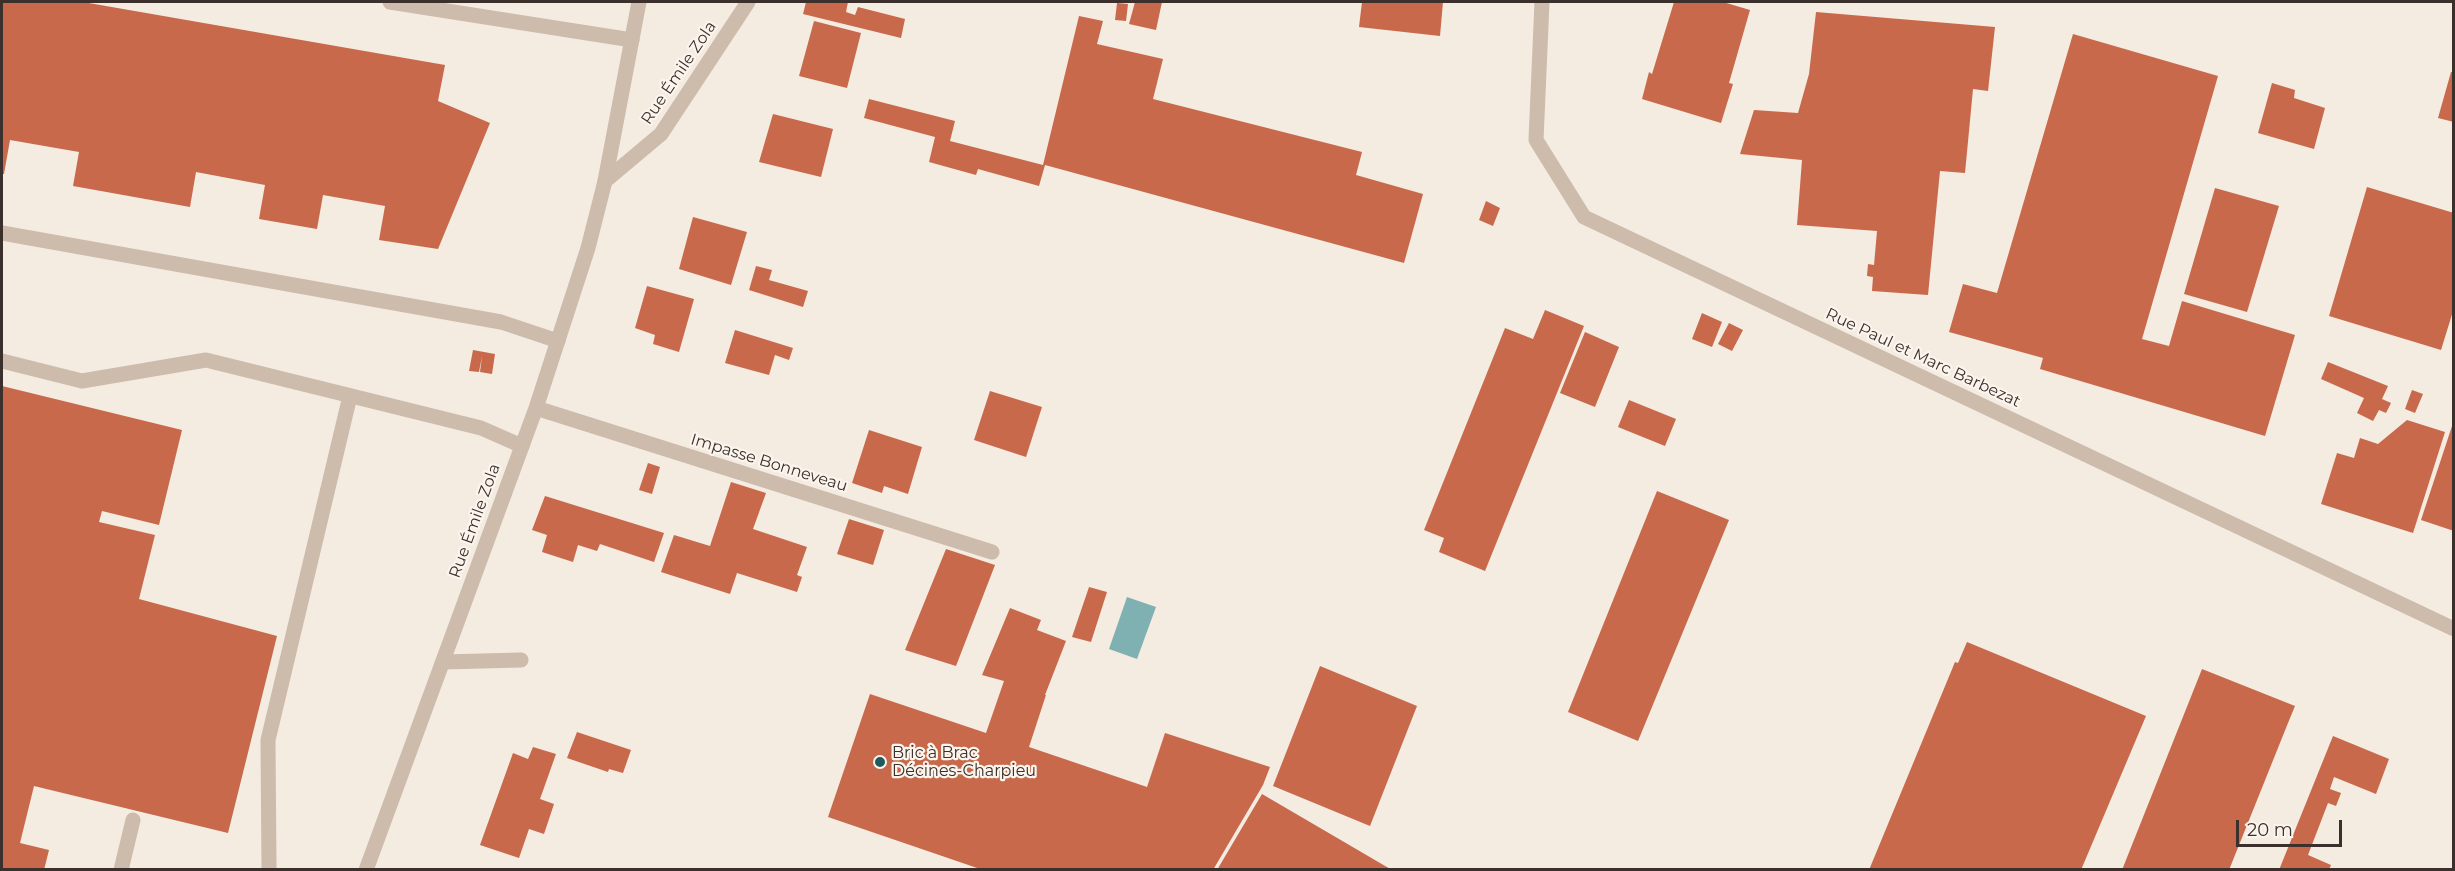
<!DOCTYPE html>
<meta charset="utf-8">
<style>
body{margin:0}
#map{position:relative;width:2455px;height:871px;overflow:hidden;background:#f4ebe1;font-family:Montserrat,sans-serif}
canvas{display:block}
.frame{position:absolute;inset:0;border:3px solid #3b302b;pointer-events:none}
.scale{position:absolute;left:2236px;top:820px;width:106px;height:27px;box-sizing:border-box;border:3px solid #3b302b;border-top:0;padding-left:8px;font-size:18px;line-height:21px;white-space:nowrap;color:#3b302b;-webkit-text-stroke:4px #fbf5ee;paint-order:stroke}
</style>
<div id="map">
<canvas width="2455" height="871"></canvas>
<div class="frame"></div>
<div class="scale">20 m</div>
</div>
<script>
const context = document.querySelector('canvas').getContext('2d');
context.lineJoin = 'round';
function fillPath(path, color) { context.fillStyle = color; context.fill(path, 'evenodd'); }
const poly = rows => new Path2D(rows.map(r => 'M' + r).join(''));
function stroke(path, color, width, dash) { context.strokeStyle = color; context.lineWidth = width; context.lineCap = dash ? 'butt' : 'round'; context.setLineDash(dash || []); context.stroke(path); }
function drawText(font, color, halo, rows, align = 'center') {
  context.font = font + ' Montserrat,sans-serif'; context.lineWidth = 4.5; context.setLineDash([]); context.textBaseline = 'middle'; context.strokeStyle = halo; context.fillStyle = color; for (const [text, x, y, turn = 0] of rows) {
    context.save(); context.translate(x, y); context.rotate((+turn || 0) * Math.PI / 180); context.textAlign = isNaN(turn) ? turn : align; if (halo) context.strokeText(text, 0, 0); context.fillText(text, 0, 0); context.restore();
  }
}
const water = poly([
 [1127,597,1156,607,1137,659,1109,649]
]);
const building = poly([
 [2,2,83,2,445,65,438,101,490,123,438,249,379,240,385,206,323,195,317,229,259,219,265,185,196,172,190,207,73,186,79,152,10,140,4,174,2,174],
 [806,2,848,2,846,12,855,15,858,7,905,19,901,38,803,14],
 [1135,2,1162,2,1156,30,1129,24],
 [1362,2,1443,2,1440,36,1359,27],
 [1674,2,1723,2,1750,10,1729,83,1733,84,1721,123,1642,99,1649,72,1652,74],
 [1117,3,1128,4,1126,21,1115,20],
 [1816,12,1995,27,1988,91,1973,89,1965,173,1940,171,1928,295,1872,291,1873,277,1867,276,1868,264,1874,265,1877,231,1797,225,1802,160,1740,154,1754,110,1798,113,1809,74],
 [1079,16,1103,21,1097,44,1163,59,1153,99,1362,152,1356,175,1423,194,1404,263,1045,165,1039,186,978,169,976,175,929,162,935,137,864,118,869,99,955,121,950,141,1043,165],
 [814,21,861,33,847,88,799,76],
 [2073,34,2218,76,2142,339,2169,346,2182,301,2295,335,2265,436,2040,369,2043,358,1949,332,1963,284,1997,293],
 [2451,72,2454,72,2454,122,2438,118],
 [2272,83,2295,90,2294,98,2325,108,2314,149,2258,133],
 [773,114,833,129,821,177,759,162],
 [2367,187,2454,213,2454,308,2441,350,2329,316],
 [2215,188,2279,206,2247,312,2184,294],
 [1486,201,1500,208,1493,226,1479,220],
 [693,217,747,232,731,285,679,269],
 [756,266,772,270,769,280,808,291,803,307,749,290],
 [647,286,694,299,679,352,653,344,655,335,635,328],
 [1545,310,1584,326,1485,571,1439,552,1444,538,1424,530,1505,328,1533,339],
 [1702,313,1722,322,1712,347,1692,339],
 [1729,323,1743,330,1732,351,1718,344],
 [735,330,793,348,789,360,775,355,769,375,725,363],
 [1585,332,1619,347,1595,407,1560,393],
 [473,350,495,354,492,374,480,372,482,356,479,372,469,371],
 [2328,362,2388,386,2382,399,2391,403,2386,413,2379,410,2373,421,2357,413,2364,398,2321,379],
 [2,386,182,430,159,525,102,511,99,522,155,535,139,599,277,636,228,833,34,786,20,843,49,850,44,870,2,870],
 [2412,390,2423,394,2415,413,2405,409],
 [990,391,1042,407,1026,457,974,440],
 [1629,400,1676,419,1665,446,1618,427],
 [2407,420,2445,432,2413,533,2321,504,2337,453,2354,458,2360,438,2378,444],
 [2453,423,2454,423,2454,531,2421,520],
 [869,430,922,447,908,494,884,486,882,493,852,483],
 [648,463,660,467,652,494,639,490],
 [731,482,766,493,753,529,807,547,797,575,802,577,797,592,737,573,730,594,661,572,674,535,710,546],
 [1657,491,1729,520,1638,741,1568,712],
 [545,496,664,533,654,562,600,544,597,551,578,545,573,562,542,552,547,535,532,530],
 [849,519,884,530,873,565,837,554],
 [946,549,995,565,956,666,905,650],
 [1089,587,1107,592,1091,642,1072,637],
 [1010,608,1041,620,1037,630,1066,641,1045,695,1046,695,1029,747,1147,787,1165,733,1270,767,1263,785,1213,870,983,870,828,817,870,694,986,733,1004,681,982,675],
 [1967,642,2146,716,2081,870,1869,870,1955,662,1958,663],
 [1320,666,1417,706,1370,826,1273,786],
 [2202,669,2295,706,2288,723,2229,870,2122,870],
 [577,732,631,750,623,773,609,769,608,772,567,758],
 [2333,736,2389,759,2376,794,2334,777,2330,789,2341,793,2336,806,2328,803,2308,855,2331,865,2329,870,2279,870],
 [533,747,556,754,540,799,554,804,544,834,529,829,519,858,480,845,513,753,528,759],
 [1262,794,1392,870,1217,870]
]);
const service = poly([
 [390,2,632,40],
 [605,181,661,134,748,2],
 [2,233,501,322,558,341],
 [2,361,82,381,206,360,481,428,522,446],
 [443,662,521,660],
 [121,870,133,820],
 [269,870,268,740,350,396]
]);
const minor = poly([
 [1542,2,1536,140,1584,217,2454,629],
 [536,408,992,552],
 [366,870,536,408,588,248,605,181,639,2]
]);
const markers = [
 [880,762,6,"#1f5a5e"]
];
const streetNames = [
 ["Rue Émile Zola",679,73,-56],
 ["Rue Paul et Marc Barbezat",1923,358,25],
 ["Impasse Bonneveau",769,463,17],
 ["Rue Émile Zola",475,521,-70]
];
const poiNames = [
 ["Bric à Brac",892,753],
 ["Décines-Charpieu",892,771]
];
fillPath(water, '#7fb0b2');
fillPath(building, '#c8694b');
stroke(service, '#cdbbac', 15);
stroke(minor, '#cdbbac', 15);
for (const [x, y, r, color] of markers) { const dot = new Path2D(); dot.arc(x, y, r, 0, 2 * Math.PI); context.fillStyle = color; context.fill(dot); stroke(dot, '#fbf5ee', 2); }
drawText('16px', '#3b302b', '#fbf5ee', streetNames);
drawText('16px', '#3b302b', '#fbf5ee', poiNames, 'left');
</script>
